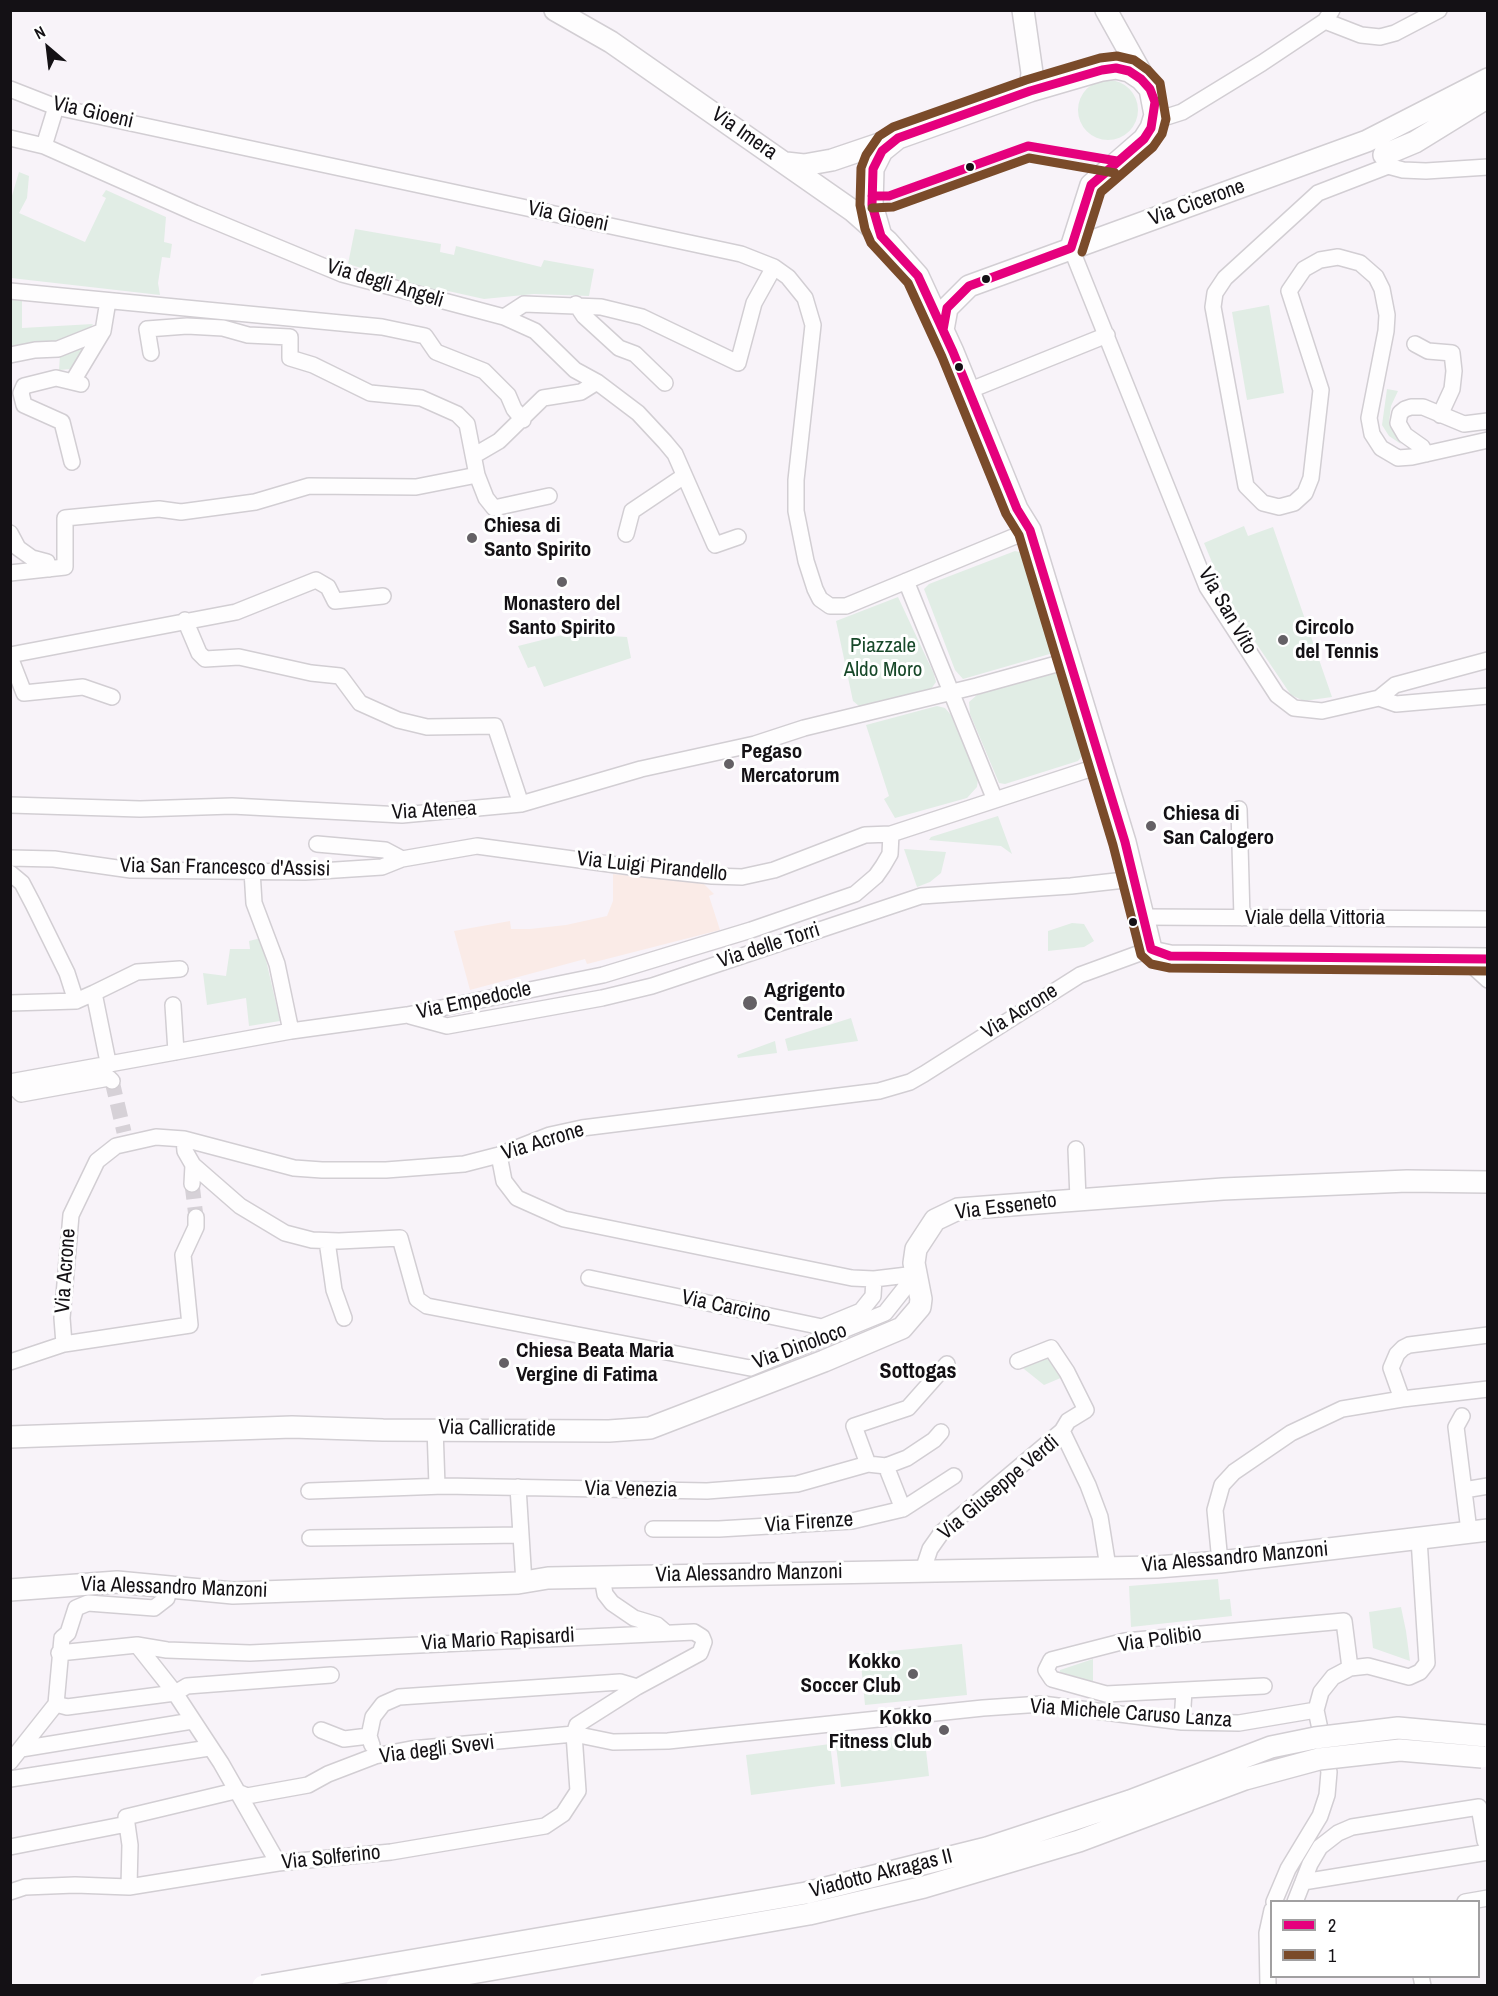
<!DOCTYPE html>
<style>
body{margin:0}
#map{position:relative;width:1498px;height:1996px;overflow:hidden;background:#f8f3f9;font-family:"Archivo Narrow",sans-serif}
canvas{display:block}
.frame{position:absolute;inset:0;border:12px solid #141115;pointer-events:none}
.legend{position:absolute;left:1270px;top:1900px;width:210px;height:78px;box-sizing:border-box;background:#fff;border:2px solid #a1a0a1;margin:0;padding:8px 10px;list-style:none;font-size:18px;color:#141115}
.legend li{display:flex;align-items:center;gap:12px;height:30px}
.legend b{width:30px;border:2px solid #a1a0a1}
.north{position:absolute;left:18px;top:18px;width:60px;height:60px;-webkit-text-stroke:4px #fff;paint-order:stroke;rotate:332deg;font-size:16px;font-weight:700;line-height:24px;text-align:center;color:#141115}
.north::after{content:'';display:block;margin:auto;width:21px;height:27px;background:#141115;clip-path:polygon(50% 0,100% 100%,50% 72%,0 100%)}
</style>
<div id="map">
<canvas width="1498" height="1996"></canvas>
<div class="frame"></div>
<ul class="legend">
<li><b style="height:8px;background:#e5007d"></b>2</li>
<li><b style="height:8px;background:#7a4b2a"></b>1</li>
</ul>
<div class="north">N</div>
</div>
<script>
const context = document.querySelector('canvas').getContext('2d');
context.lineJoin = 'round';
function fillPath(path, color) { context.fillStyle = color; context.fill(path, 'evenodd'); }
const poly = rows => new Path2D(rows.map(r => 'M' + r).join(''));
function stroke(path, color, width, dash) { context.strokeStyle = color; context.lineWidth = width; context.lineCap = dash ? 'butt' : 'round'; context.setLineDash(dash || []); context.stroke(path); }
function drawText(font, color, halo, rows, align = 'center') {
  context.font = font + ' "Archivo Narrow",sans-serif'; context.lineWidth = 6; context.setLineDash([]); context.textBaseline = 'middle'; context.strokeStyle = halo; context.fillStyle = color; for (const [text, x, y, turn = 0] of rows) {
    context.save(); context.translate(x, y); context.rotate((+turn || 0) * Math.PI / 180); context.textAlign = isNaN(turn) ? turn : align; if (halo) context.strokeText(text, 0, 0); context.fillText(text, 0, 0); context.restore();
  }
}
const education = poly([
 [613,874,703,883,714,894,709,896,720,930,587,964,585,959,470,990,454,931,510,921,511,929,530,929,566,925,607,916,613,901]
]);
const green = poly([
 '1078 110a30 30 0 1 1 60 0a30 30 0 1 1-60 0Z',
 [19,172,29,176,27,198,19,213,85,242,106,198,102,196,106,190,166,217,164,242,172,244,170,258,162,257,158,283,160,295,11,278,11,199],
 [355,229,441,244,440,252,454,255,456,246,541,267,544,260,594,269,589,296,534,294,484,299,448,291,446,294,348,264],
 [10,299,22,299,22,328,93,324,88,331,55,343,11,352],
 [1269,305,1284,393,1247,400,1232,312],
 [92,343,71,369,59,370,60,355],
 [1387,389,1398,391,1391,406,1389,422,1401,444,1389,436,1382,425],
 [1244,526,1248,536,1273,527,1332,697,1304,701,1291,695,1229,603,1204,543],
 [1015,551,1024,553,1028,559,1053,653,963,679,955,670,924,589,929,584],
 [898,597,934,674,936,682,931,689,859,706,853,701,836,621],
 [598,618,600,626,606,624,610,636,627,637,631,658,544,687,535,666,528,668,518,646,586,629,584,622],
 [1056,672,1063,675,1067,683,1083,755,1078,761,1005,784,999,783,970,714,969,702,977,695],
 [937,706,945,708,951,715,978,779,977,787,967,798,895,818,884,799,889,796,866,725],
 [998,816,1012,854,1001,846,929,840,931,837],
 [904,849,946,852,941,873,930,882,917,887],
 [1072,923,1084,924,1094,941,1084,947,1048,951,1048,931],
 [261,938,280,1021,249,1026,246,998,207,1005,203,973,226,976,230,949,250,949,249,941],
 [851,1018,858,1041,788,1051,785,1039],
 [775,1041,777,1053,738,1058,737,1055],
 [1048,1354,1063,1377,1044,1385,1019,1365],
 [1218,1579,1220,1600,1230,1599,1232,1616,1131,1627,1129,1586],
 [1401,1607,1406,1631,1410,1661,1373,1648,1369,1612],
 [962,1644,967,1695,865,1705,860,1654],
 [1093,1659,1093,1684,1059,1676,1060,1670],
 [924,1733,929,1776,841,1787,836,1745],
 [830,1744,835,1784,751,1795,746,1755]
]);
const streetTunnel = poly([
 [112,1081,124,1132],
 [192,1184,196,1217]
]);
const street = poly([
 [1325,21,1361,35,1380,37,1395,33,1439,10],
 [10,89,56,107,741,254,774,267,788,277,805,298,813,325,796,480,796,511,806,561,815,589,820,599,830,606,846,606,1030,530],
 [1154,121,1182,112,1262,63,1325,21,1332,10],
 [10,138,44,146,195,213,342,274,504,317,535,331,575,370,597,382,638,413,665,442,675,454,715,545,738,537],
 [44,146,56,107],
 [1488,167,1426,171,1403,170,1388,166,1318,193,1225,278,1215,293,1213,307,1246,486,1263,503,1279,507,1294,503,1305,493,1311,478,1321,390,1289,291,1304,269,1320,260,1338,257,1360,263,1376,277,1382,289,1387,315,1386,331,1369,418,1372,434,1381,448,1398,458,1412,457,1488,440],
 [1071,248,1207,587,1277,695,1294,708,1322,711,1379,698,1395,685,1488,660],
 [10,291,382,327,425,336,436,352,484,371,508,395,514,409,523,420],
 [576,304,584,316,619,348,635,354,665,383],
 [504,317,524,304,601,307,642,317,738,363,754,303,774,267],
 [1415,344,1428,351,1452,353,1454,371,1452,389,1440,415],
 [151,353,147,329,187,326,223,328,248,335,290,337,290,358,313,365,370,393,421,398,457,414,467,424,477,475],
 [10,355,35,350,58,349,103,331,108,301],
 [73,381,103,331],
 [968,391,1107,335],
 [1426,454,1422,447,1405,435,1398,423,1400,413,1405,409,1411,407,1423,407,1464,424,1488,421],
 [475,455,499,441,543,398,581,392,597,382],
 [72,462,62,422,24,405,21,393,24,386,56,378,81,384],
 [10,533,18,548,32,558,47,562,49,569],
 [626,534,632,511,684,476],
 [10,573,65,567,65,518,159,509,181,512,255,502,309,486,416,487,477,475,486,498,494,508,549,496],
 [906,581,995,800],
 [185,620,199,653,205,659,239,657,311,673,340,676,360,703,398,720,427,727,495,726,521,804],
 [10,655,236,612,316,580,328,587,335,601,383,596],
 [10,657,24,693,83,687,112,697],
 [1379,698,1396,704,1488,696],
 [10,805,140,809,232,806,402,815,521,804,641,769,755,744,804,728,977,686,1071,660],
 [1239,809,1242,918],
 [317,844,385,850,402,859],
 [10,858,54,859,131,870,305,872,382,867,402,859,477,846,646,869,712,876,742,877,774,870,865,835,891,834,1102,765],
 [252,871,254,903,277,964,291,1031],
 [10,873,22,883,33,904,67,973,76,1001],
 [1142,917,1488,919],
 [1465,959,1488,980],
 [94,993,137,972,180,969],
 [10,1003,76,1001,94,993,108,1062],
 [173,1005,176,1052],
 [410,1016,447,1026,602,998,652,986,921,896,1071,886,1134,879],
 [10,1082,291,1031,407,1015,603,975,751,930,855,894,876,876,883,866,890,854,891,834],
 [10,1083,21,1094,109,1078,112,1081],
 [184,1139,185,1151,193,1165,240,1206,285,1233,312,1240,339,1241,400,1238,417,1299,427,1306,750,1368,885,1313,916,1274],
 [1076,1149,1078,1199],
 [499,1155,504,1181,517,1198,564,1219,852,1278,874,1279,916,1274],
 [192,1184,193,1165],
 [327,1241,334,1290,344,1318],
 [589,1278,822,1327,861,1311,873,1296,874,1279],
 [64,1344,62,1318,71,1215,97,1161,116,1146,156,1137,184,1139,294,1168,322,1170,386,1170,464,1164,499,1155,550,1135,582,1128,879,1091,910,1082,924,1074,1080,975,1151,949],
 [1018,1361,1051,1348,1067,1372,1086,1410,1068,1421,1062,1431],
 [10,1362,64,1344,190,1325,183,1255,196,1227,196,1217],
 [1402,1399,1391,1368,1397,1354,1403,1348,1409,1345,1488,1335],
 [1462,1416,1456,1427,1469,1531],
 [435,1428,437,1486],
 [868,1464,854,1426,908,1408,947,1364],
 [886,1466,903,1509],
 [518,1487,524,1583],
 [1464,1490,1488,1486],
 [309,1491,444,1486,707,1491,797,1484,868,1464,886,1466,907,1458,934,1440,941,1432],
 [653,1529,719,1529,852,1521,903,1509,954,1476],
 [310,1538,521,1535],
 [1220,1562,1215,1510,1222,1485,1234,1472,1291,1433,1342,1409,1402,1399,1488,1389],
 [922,1573,930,1549,942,1532,1062,1431,1088,1485,1100,1517,1108,1567],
 [602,1577,605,1594,612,1603,634,1618,657,1625,664,1631],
 [137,1645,175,1693,221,1763,278,1863],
 [1264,1686,1106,1694,1052,1679,1046,1670,1051,1660,1125,1641,1344,1621,1350,1668],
 [56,1704,67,1707,175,1693,187,1686,331,1675],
 [1182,1722,1184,1691],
 [321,1730,344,1739,369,1736,372,1745],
 [369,1736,373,1717,383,1704,399,1697,620,1682,637,1687],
 [21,1749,192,1721],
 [10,1762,56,1704,62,1638,68,1633,76,1608,88,1603,154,1608,167,1598,169,1587],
 [10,1779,209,1748],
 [10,1847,127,1824],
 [1303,1882,1488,1852],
 [129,1887,130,1845,126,1817,235,1791,247,1796,308,1785,328,1774,375,1756,411,1749,574,1734,613,1742,668,1741,983,1708,1042,1704,1182,1722,1239,1723,1316,1710],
 [10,1892,25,1887,75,1885,129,1887,278,1863,391,1852,545,1826,563,1814,578,1791,574,1734,577,1725,637,1687,700,1653,704,1642,702,1637,694,1632,250,1653,167,1650,137,1645,59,1653],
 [1274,1902,1288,1869,1320,1816,1327,1795,1329,1772,1316,1710,1321,1692,1333,1677,1350,1668,1368,1666,1409,1677,1420,1672,1427,1663,1419,1539],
 [1295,1902,1310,1864,1320,1847,1338,1833,1352,1827,1479,1807,1485,1841],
 [1465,1902,1488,1898],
 [1421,1976,1423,1986],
 [1268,1986,1267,1933,1272,1910]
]);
const secondary = poly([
 [555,10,611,42,853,211,887,241,918,276,953,352,1017,509,1030,530,1125,842,1151,949,1156,953,1170,956,1488,959],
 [1023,10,1032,73,1030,91],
 [1384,155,1415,142,1488,97],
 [786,163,804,165,832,160,894,139],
 [881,236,872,205,873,169,882,151,898,138,1030,91,1102,70,1116,68,1129,71,1141,79,1150,89],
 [1071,248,1091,185,1144,139,1151,128,1155,115,1150,89,1106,10],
 [943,330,947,308,969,286,1367,141,1488,79],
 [10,1437,292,1427,383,1430,609,1431,650,1428,824,1361,902,1328,920,1307,921,1299,914,1263,916,1249,935,1220,958,1209,1223,1189,1407,1181,1488,1182],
 [10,1590,117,1582,233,1593,518,1583,548,1578,1157,1567,1220,1562,1488,1530]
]);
const secondaryBridge = poly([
 [263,1986,806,1893,987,1848,1130,1801,1271,1747,1315,1738,1398,1728,1486,1736],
 [397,1986,809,1914,924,1887,1079,1841,1245,1779,1319,1759,1400,1750,1482,1757]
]);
const bus1 = poly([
 [872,196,889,196,1028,146,1117,161],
 [943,330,947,308,969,286,1071,248,1091,185,1144,139,1151,128,1155,102,1150,89,1141,79,1129,71,1116,68,1102,70,1030,91,898,138,882,151,873,169,872,205,881,236,918,276,953,352,1017,509,1030,530,1125,842,1151,949,1170,956,1488,959]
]);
const bus2 = poly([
 [872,208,893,207,1029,158,1115,173],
 [1082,252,1101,192,1153,147,1162,134,1166,119,1160,83,1148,70,1134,60,1117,56,1100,58,1026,80,893,127,879,136,866,155,861,168,860,205,865,229,871,243,908,283,942,357,1006,514,1019,535,1113,845,1141,955,1151,964,1170,968,1488,971]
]);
const markers = [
 [970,167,5,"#141115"],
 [986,279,5,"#141115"],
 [959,367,5,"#141115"],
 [472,538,6,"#646065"],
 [562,582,6,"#646065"],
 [1283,640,6,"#646065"],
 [729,764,6,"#646065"],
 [1151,826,6,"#646065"],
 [1133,922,5,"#141115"],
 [750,1003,8,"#646065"],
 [504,1363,6,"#646065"],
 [913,1674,6,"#646065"],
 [944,1730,6,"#646065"]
];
const streetNames = [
 ["Via Gioeni",93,113,13],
 ["Via Imera",744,134,35],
 ["Via Cicerone",1197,203,-20],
 ["Via Gioeni",568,217,12],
 ["Via degli Angeli",385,284,17],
 ["Via San Vito",1227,611,60],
 ["Via Atenea",434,811,-3],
 ["Via Luigi Pirandello",652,867,6],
 ["Via San Francesco d'Assisi",225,868,1],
 ["Viale della Vittoria",1315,918],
 ["Via delle Torri",769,946,-18],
 ["Via Empedocle",474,1001,-12],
 ["Via Acrone",1020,1012,-32],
 ["Via Acrone",543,1142,-17],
 ["Via Esseneto",1006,1207,-7],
 ["Via Acrone",66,1271,-86],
 ["Via Carcino",726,1307,12],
 ["Via Dinoloco",800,1347,-20],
 ["Via Callicratide",497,1429,1],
 ["Via Giuseppe Verdi",999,1488,-40],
 ["Via Venezia",631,1490,1],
 ["Via Firenze",809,1523,-4],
 ["Via Alessandro Manzoni",1235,1558,-5],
 ["Via Alessandro Manzoni",749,1574,-1],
 ["Via Alessandro Manzoni",174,1588,2],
 ["Via Mario Rapisardi",498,1640,-3],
 ["Via Polibio",1160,1640,-8],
 ["Via Michele Caruso Lanza",1131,1714,4],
 ["Via degli Svevi",437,1750,-7],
 ["Via Solferino",331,1858,-6],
 ["Viadotto Akragas II",881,1874,-14]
];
const poiNames = [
 ["Chiesa di",484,526],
 ["Santo Spirito",484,550],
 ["Monastero del",562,604,"center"],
 ["Santo Spirito",562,628,"center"],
 ["Circolo",1295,628],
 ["del Tennis",1295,652],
 ["Pegaso",741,752],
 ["Mercatorum",741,776],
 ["Chiesa di",1163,814],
 ["San Calogero",1163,838],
 ["Agrigento",764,991],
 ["Centrale",764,1015],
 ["Chiesa Beata Maria",516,1351],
 ["Vergine di Fatima",516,1375],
 ["Kokko",901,1662,"right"],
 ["Soccer Club",901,1686,"right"],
 ["Kokko",932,1718,"right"],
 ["Fitness Club",932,1742,"right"]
];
const parkNames = [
 ["Piazzale",883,646],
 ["Aldo Moro",883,670]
];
const neighbourhoodNames = [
 ["Sottogas",918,1372]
];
fillPath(education, '#faebe7');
fillPath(green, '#e1ede5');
stroke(streetTunnel, '#d6d1d7', 15, [15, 8]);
stroke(street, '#d2ced3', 18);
stroke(secondary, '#d2ced3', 24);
stroke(street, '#fefdfe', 15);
stroke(secondary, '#fefdfe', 21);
stroke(secondaryBridge, '#d2ced3', 24, []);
stroke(secondaryBridge, '#fefdfe', 21);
stroke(bus1, '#e5007d', 9);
stroke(bus2, '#7a4b2a', 9);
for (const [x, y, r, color] of markers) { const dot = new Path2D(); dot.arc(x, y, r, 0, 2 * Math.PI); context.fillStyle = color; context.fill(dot); stroke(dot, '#fff', 2); }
drawText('21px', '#141115', '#fff', streetNames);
drawText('bold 21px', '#141115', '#fff', poiNames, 'left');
drawText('21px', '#174829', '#fff', parkNames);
drawText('bold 22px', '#141115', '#fff', neighbourhoodNames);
</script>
